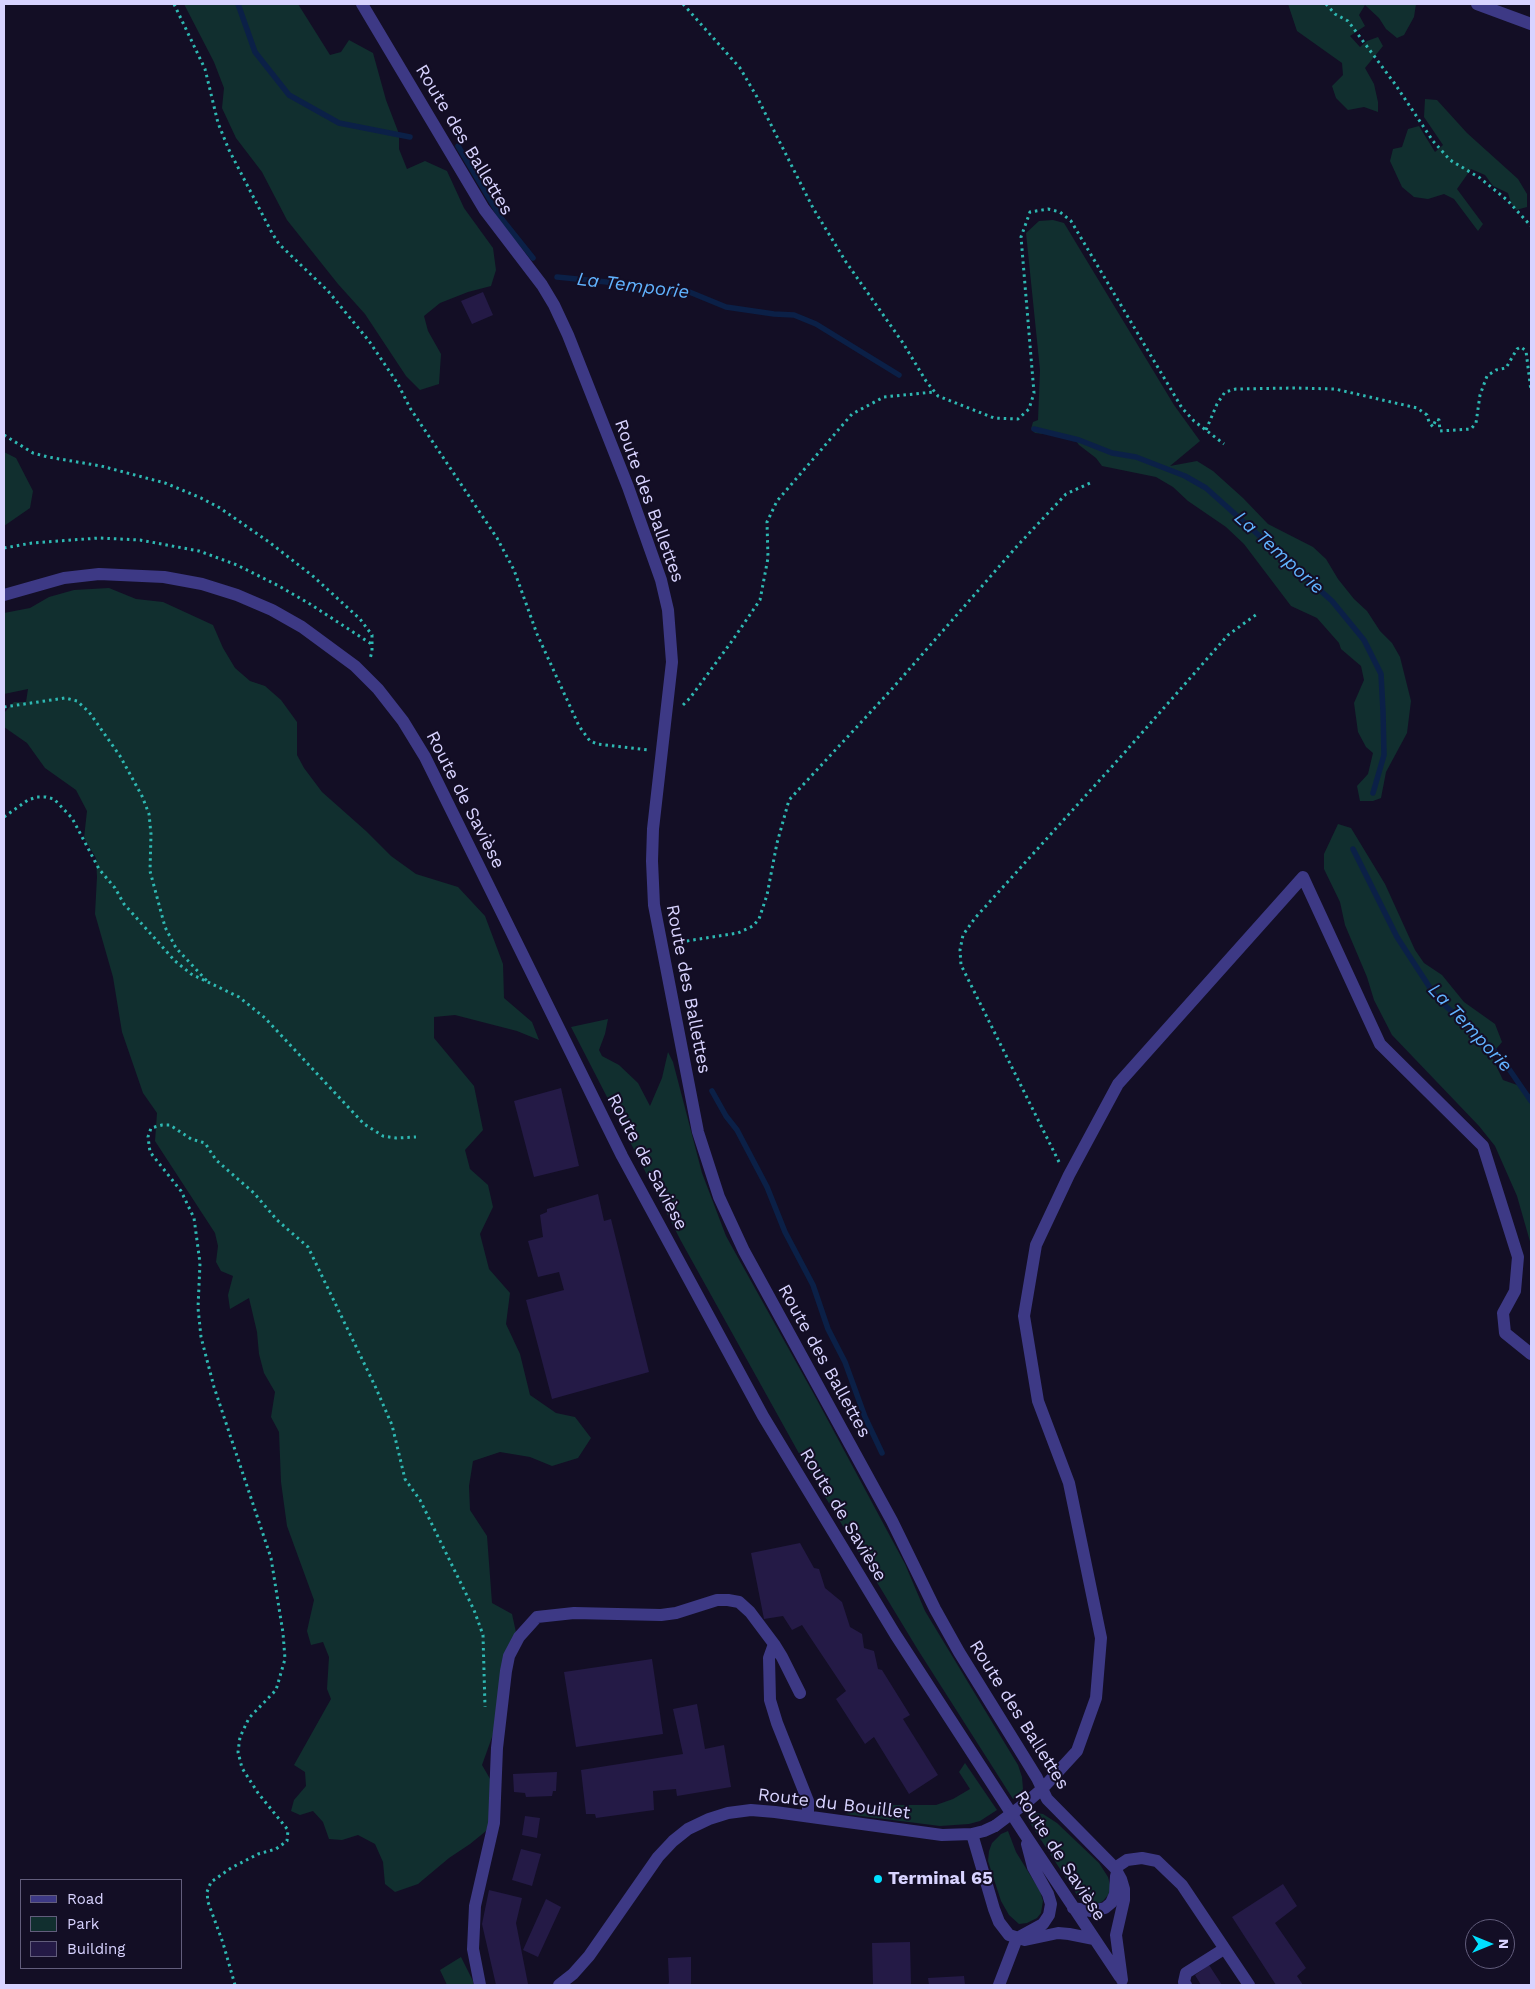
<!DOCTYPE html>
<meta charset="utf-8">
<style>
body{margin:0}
#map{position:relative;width:1535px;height:1989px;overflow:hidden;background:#130e25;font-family:"Work Sans",sans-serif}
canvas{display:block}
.frame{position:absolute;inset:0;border:5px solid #d8d3ff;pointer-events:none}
.legend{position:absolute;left:20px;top:1879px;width:162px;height:90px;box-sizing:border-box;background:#130e25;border:1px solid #625d7c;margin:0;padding:6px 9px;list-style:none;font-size:15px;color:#d8d3ff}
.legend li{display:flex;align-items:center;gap:10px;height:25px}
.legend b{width:25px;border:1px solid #625d7c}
.north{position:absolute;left:1465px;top:1919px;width:50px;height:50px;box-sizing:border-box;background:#130e25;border:1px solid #625d7c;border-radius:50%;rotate:90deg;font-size:14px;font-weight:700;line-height:20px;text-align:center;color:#d8d3ff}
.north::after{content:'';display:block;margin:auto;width:18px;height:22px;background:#00e0fe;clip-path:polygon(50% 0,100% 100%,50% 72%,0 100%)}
</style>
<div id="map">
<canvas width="1535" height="1989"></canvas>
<div class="frame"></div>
<ul class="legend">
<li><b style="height:6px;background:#3d3985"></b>Road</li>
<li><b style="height:14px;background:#112f2f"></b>Park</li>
<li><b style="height:14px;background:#241a46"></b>Building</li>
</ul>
<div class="north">N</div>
</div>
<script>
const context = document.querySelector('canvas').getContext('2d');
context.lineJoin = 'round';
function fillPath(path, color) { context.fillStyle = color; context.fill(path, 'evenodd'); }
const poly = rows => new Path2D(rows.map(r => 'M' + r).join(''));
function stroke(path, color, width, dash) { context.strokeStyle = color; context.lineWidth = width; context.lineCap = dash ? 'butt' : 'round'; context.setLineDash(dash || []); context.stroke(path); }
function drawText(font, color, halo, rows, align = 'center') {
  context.font = font + ' "Work Sans",sans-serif'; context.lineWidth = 4; context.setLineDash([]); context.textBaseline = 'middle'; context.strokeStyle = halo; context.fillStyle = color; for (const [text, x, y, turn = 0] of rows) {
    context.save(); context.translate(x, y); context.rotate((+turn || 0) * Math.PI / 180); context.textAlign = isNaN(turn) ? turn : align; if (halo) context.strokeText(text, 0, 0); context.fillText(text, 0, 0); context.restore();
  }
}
const green = poly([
 [184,4,298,4,330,55,341,52,349,40,373,53,386,100,399,134,399,149,407,169,425,161,447,171,464,208,493,248,496,270,491,286,468,292,440,303,424,316,428,331,441,354,439,384,420,390,406,376,365,314,338,284,287,220,262,172,236,138,222,108,224,88,214,62],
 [1288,4,1416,4,1414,17,1404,35,1397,38,1386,29,1379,18,1365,5,1359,15,1365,26,1350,36,1360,47,1367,41,1378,37,1383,46,1365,68,1374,84,1378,102,1378,112,1364,107,1348,110,1336,98,1332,86,1343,75,1342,63,1297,31],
 [1425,99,1437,100,1467,133,1518,179,1527,194,1527,207,1516,210,1511,203,1508,193,1493,186,1485,175,1471,169,1457,189,1483,224,1478,231,1454,199,1444,194,1428,199,1414,197,1402,187,1390,161,1393,149,1402,147,1408,129,1419,126,1435,152,1443,145,1424,117],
 [1053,220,1064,223,1174,405,1200,441,1170,466,1197,461,1213,471,1243,498,1268,524,1313,547,1326,559,1338,579,1354,599,1367,611,1380,631,1392,643,1400,657,1411,701,1407,733,1386,772,1381,798,1373,801,1360,801,1357,786,1368,774,1373,753,1366,747,1358,732,1354,703,1364,680,1361,666,1341,649,1339,643,1317,618,1291,606,1244,544,1226,527,1188,501,1173,487,1156,477,1102,466,1096,458,1079,445,1073,437,1035,433,1031,429,1033,422,1038,420,1040,370,1026,233,1039,221],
 [4,452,16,458,33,491,30,508,4,526],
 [109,588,136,599,163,602,213,625,223,648,235,668,250,681,265,686,281,700,297,722,297,755,304,768,322,792,366,831,391,856,416,874,458,887,485,916,503,964,504,998,532,1022,539,1040,517,1031,455,1015,434,1017,434,1038,474,1086,483,1130,465,1150,470,1169,488,1185,493,1207,480,1234,489,1269,510,1293,506,1324,520,1354,530,1395,556,1413,575,1417,591,1438,578,1458,552,1466,530,1457,500,1452,473,1461,469,1486,470,1510,487,1536,492,1603,512,1614,517,1637,505,1701,482,1765,493,1784,496,1806,486,1831,470,1844,449,1858,418,1884,395,1892,385,1884,383,1862,375,1844,358,1835,342,1840,329,1839,323,1822,313,1811,300,1815,291,1811,294,1800,306,1786,305,1772,294,1765,331,1699,327,1689,329,1657,323,1642,311,1645,307,1631,314,1600,287,1526,281,1482,279,1432,271,1417,275,1392,264,1373,259,1354,257,1332,249,1298,230,1309,228,1295,233,1276,221,1271,216,1262,218,1246,215,1233,155,1141,157,1113,143,1093,122,1032,113,977,95,914,97,877,96,858,84,838,87,811,76,790,45,768,27,743,4,727,4,713,14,702,26,702,28,689,4,694,4,613,30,608,49,597,74,590],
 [1338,824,1351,828,1385,884,1415,950,1424,963,1442,975,1464,1002,1495,1024,1502,1042,1491,1055,1503,1080,1517,1085,1531,1095,1531,1245,1517,1196,1495,1146,1479,1126,1392,1035,1374,1000,1367,977,1345,925,1340,902,1324,869,1324,854],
 [608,1019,605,1034,599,1050,602,1056,619,1065,638,1083,650,1106,662,1078,668,1052,673,1062,702,1173,726,1236,816,1398,905,1564,925,1611,1018,1765,1022,1777,1023,1789,1019,1795,1013,1799,918,1650,801,1457,681,1241,571,1027],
 [965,1763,997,1810,980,1821,969,1824,940,1826,845,1814,894,1805,936,1805,953,1799,970,1789,959,1772],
 [1036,1813,1043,1814,1057,1823,1099,1863,1108,1877,1111,1888,1108,1895,1103,1901,1098,1904,1091,1904,1079,1898,1026,1817,1031,1814],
 [1008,1831,1016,1852,1040,1891,1043,1901,1041,1913,1037,1918,1027,1923,1019,1924,1009,1915,1001,1901,988,1861,989,1851,992,1843,1001,1834],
 [461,1957,473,1981,473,1985,447,1985,440,1970]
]);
const stream = poly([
 [238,4,255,52,289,95,339,123,410,137],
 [458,146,501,218,533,258],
 [557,277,607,282,663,293,681,290,687,291,726,307,774,314,794,315,816,324,899,375],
 [1034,429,1079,440,1112,453,1136,457,1185,476,1206,488,1332,601,1364,640,1381,674,1383,711,1384,755,1373,793],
 [1353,849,1397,937,1436,997,1500,1056,1531,1101],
 [712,1091,726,1116,737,1130,767,1187,785,1232,813,1285,828,1329,845,1362,865,1417,882,1453]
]);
const building = poly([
 [483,292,493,315,472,324,461,301],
 [561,1088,579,1166,534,1177,514,1101],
 [598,1194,604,1221,611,1219,649,1372,552,1399,526,1300,564,1290,559,1272,538,1277,528,1241,543,1237,540,1215,547,1212,547,1209],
 [800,1543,814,1568,819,1569,825,1588,842,1602,850,1627,862,1634,864,1648,874,1651,878,1669,882,1670,910,1715,903,1719,938,1775,909,1794,874,1737,865,1744,836,1699,846,1691,802,1625,792,1630,783,1616,764,1619,751,1553],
 [652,1659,663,1734,576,1747,564,1672],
 [697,1704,705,1749,724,1745,731,1787,677,1796,676,1789,653,1791,654,1810,596,1818,595,1814,586,1814,581,1770,683,1754,673,1709],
 [557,1772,556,1791,553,1791,552,1796,526,1797,525,1793,514,1792,513,1774],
 [525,1816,540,1818,537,1838,522,1835],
 [521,1849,541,1854,532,1886,512,1880],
 [1283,1884,1297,1906,1275,1923,1306,1968,1297,1976,1303,1985,1276,1985,1232,1917],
 [489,1890,522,1898,516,1923,528,1984,496,1985,482,1924],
 [546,1899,561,1907,538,1957,523,1950],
 [910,1942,911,1985,873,1985,872,1943],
 [691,1957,691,1985,668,1985,669,1982,668,1958],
 [1209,1965,1222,1985,1201,1985,1195,1975],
 [964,1976,965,1985,929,1985,928,1978]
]);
const path = poly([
 [174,4,205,69,218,123,229,150,272,233,279,244,328,291,369,341,398,384,410,408,497,538,514,570,537,634,579,726,590,741,597,744,648,750],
 [683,4,740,68,757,97,813,208,846,262,903,343,926,381,938,396,994,418,1018,419,1029,409,1034,393,1021,237,1030,212,1048,209,1060,212,1071,221,1182,408,1194,421,1224,444],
 [1326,4,1335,14,1348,21,1395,84,1433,141,1450,160,1480,178,1507,200,1531,226],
 [1206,430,1217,404,1225,392,1236,389,1294,388,1335,389,1417,408,1427,415,1429,422,1433,427,1436,419,1439,420,1440,431,1471,429,1476,423,1480,395,1487,376,1496,370,1506,368,1517,349,1521,347,1526,351,1531,391],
 [4,435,33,453,48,457,101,466,165,483,201,498,220,508,269,542,314,577,360,619,372,635,372,651,370,659],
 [4,548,32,543,99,538,140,540,199,551,237,565,279,586,310,604,373,645],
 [683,705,690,698,732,641,760,600,768,558,767,522,777,501,852,414,884,397,934,392],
 [4,707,65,698,77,701,89,712,120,756,142,796,149,814,151,834,150,871,165,927,176,948,208,982],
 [4,817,28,800,37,797,46,797,54,799,72,818,99,869,115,888,124,904,175,961,191,974,239,997,265,1018,364,1124,383,1136,396,1138,416,1137],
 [674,943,738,933,753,926,759,919,767,895,777,843,789,800,891,690,1018,545,1066,494,1090,483],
 [1059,1162,961,965,960,950,963,935,975,918,1126,751,1228,635,1257,614],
 [235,1985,223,1943,208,1902,207,1892,211,1882,231,1868,258,1854,276,1849,287,1841,288,1830,258,1793,242,1768,238,1752,240,1737,249,1718,276,1690,285,1659,283,1633,271,1558,214,1387,201,1337,198,1308,200,1263,194,1218,181,1191,150,1152,148,1137,151,1128,162,1125,170,1125,191,1139,205,1143,216,1160,254,1193,277,1220,308,1247,375,1386,392,1425,405,1479,420,1500,474,1610,483,1635,485,1707]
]);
const minor = poly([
 [362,4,484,209,542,285,554,305,568,335,628,487,661,580,668,610,672,662,653,829,652,861,654,905,698,1132,719,1197,744,1251,892,1521,935,1609,959,1652,1037,1778,1047,1799,1115,1868,1121,1879,1124,1889,1124,1900,1116,1935,1122,1980],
 [1477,4,1531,24],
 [4,595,64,578,99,574,164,577,202,584,237,595,272,610,302,627,355,666,378,689,403,721,425,757,622,1156,763,1416,895,1634,1024,1833,1120,1977],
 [774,1644,769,1658,770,1700,777,1723,808,1801,808,1816],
 [1027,1802,1042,1789,1077,1751,1096,1698,1101,1638,1069,1483,1038,1401,1024,1316,1036,1245,1069,1175,1118,1084,1303,877,1380,1044,1483,1146,1518,1257,1515,1291,1503,1313,1505,1333,1531,1354],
 [972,1834,994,1909,999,1922,1009,1935,1025,1940,1058,1933,1069,1934,1094,1939],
 [1115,1868,1127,1860,1142,1858,1157,1861,1182,1885,1249,1985],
 [1073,1908,1091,1911,1105,1908,1111,1903,1115,1894,1116,1876],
 [1021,1936,1043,1924,1049,1915,1051,1904,1048,1894,1033,1867,1027,1844],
 [480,1985,473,1949,475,1906,494,1823,497,1748,506,1671,509,1656,519,1637,537,1617,574,1613,661,1615,676,1613,717,1600,728,1600,739,1602,750,1612,774,1644,782,1657,800,1693],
 [559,1985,573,1974,589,1956,658,1857,673,1841,688,1829,709,1819,728,1813,751,1810,775,1812,942,1835,972,1834,984,1831,995,1826],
 [999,1985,1017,1938],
 [1186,1985,1184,1982,1186,1973,1224,1949]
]);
const minorBridge = poly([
 [995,1826,1027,1802]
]);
const markers = [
 [878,1879,5,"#00e0fe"]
];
const streetNames = [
 ["Route des Ballettes",464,140,59],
 ["Route des Ballettes",649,501,70],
 ["Route de Savièse",465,800,63],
 ["Route des Ballettes",688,989,79],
 ["Route de Savièse",647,1162,62],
 ["Route des Ballettes",824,1361,61],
 ["Route de Savièse",843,1515,59],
 ["Route des Ballettes",1019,1715,58],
 ["Route du Bouillet",834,1804,7],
 ["Route de Savièse",1060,1856,57]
];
const poiNames = [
 ["Terminal 65",888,1879]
];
const waterNames = [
 ["La Temporie",633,286,7],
 ["La Temporie",1279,553,42],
 ["La Temporie",1470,1028,47]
];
fillPath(green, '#112f2f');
stroke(stream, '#0b2047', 5.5);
fillPath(building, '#241a46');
stroke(path, '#2eb8b2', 3, [2.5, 4]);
stroke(minor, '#3d3985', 12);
stroke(minorBridge, '#3d3985', 12);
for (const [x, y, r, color] of markers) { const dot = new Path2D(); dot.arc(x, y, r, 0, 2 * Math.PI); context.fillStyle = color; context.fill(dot); stroke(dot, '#130e25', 2); }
drawText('18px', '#d8d3ff', '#130e25', streetNames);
drawText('bold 18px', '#d8d3ff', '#130e25', poiNames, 'left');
drawText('italic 19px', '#61b3ff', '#130e25', waterNames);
</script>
